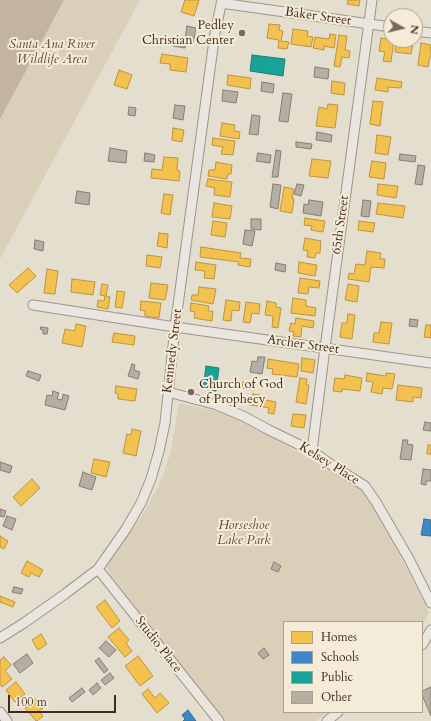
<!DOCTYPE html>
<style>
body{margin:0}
#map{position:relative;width:431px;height:721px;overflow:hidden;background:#e4dece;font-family:Cardo,serif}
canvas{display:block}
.legend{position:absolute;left:283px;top:621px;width:140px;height:92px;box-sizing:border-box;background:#f4ecd9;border:1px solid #ae9e8d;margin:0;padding:5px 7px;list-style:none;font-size:12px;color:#44291c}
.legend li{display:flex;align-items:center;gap:8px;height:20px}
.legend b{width:20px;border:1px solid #ae9e8d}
.north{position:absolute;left:383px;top:8px;width:40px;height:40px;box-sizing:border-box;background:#f4ecd9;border:1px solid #ae9e8d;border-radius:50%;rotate:98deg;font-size:11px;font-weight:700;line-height:16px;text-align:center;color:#44291c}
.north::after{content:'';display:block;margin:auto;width:14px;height:18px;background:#7c685a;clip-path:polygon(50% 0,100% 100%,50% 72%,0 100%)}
.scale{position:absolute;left:8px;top:695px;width:108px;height:18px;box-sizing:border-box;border:2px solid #44291c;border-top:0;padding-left:5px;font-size:12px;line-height:14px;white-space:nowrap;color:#44291c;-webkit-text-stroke:3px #f4ecd9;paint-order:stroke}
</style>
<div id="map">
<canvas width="431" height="721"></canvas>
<ul class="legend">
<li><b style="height:11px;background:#f2c14e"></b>Homes</li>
<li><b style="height:11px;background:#3f88c5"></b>Schools</li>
<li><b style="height:11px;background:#17a398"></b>Public</li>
<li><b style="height:11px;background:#b5afa3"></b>Other</li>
</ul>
<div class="north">N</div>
<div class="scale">100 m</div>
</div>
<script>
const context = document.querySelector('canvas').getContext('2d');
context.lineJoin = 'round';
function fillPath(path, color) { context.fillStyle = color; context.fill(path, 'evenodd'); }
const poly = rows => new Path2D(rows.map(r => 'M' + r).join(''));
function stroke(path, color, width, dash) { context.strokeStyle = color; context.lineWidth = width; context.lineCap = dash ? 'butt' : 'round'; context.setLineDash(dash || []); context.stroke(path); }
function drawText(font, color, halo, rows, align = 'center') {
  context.font = font + ' Cardo,serif'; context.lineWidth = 4; context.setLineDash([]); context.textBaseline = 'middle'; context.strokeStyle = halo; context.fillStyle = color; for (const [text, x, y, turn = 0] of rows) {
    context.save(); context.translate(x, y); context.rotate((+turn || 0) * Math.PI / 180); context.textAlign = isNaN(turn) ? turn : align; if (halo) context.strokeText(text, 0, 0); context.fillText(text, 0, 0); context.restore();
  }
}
const green = poly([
 [0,0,140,0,0,259],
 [179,403,220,412,234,416,361,488,376,509,429,612,422,626,422,622,284,622,284,712,328,712,316,721,223,721,110,574,107,566,109,559,143,514,161,481,171,451]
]);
const water = poly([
 [0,0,64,0,0,119]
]);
const homes = poly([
 [185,0,199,0,194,16,181,12,185,0],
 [348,0,360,0,359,6,347,4,348,0],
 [269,24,280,25,279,30,283,31,281,41,289,42,287,49,278,48,279,40,267,38,269,24],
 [293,29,308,31,307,36,313,37,311,47,291,44,293,29],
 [330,34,336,35,334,48,324,46,324,50,313,48,315,37,329,39,330,34],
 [339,35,347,36,345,50,350,51,349,58,342,57,340,67,334,66,339,35],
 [381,38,394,40,391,62,383,61,385,52,379,51,381,38],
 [396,42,413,44,411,54,395,52,396,42],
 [421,43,431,45,430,50,431,50,431,57,430,57,428,67,418,65,421,43],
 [162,54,188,58,186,72,170,70,170,64,160,63,162,54],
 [119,70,132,75,127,89,114,85,119,70],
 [228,75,251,78,250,89,227,85,228,75],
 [377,78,402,82,401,88,388,87,388,92,375,90,377,78],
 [332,81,345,83,344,95,331,93,332,81],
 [373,101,383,102,380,126,370,124,373,101],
 [328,104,338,105,335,128,316,126,319,107,327,109,328,104],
 [222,123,235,125,234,131,240,132,239,139,220,136,222,123],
 [173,128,184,130,182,142,172,140,173,128],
 [377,135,391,137,388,155,375,153,377,135],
 [213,138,235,141,233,155,221,154,223,147,212,145,213,138],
 [164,157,178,158,177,170,180,171,179,181,151,178,152,169,162,170,164,157],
 [312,159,331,161,328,178,309,176,312,159],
 [372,161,386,163,384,179,369,177,372,161],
 [216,162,232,165,231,174,228,174,227,179,208,176,209,170,215,170,216,162],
 [208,179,232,182,230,197,214,195,215,188,206,186,208,179],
 [378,184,398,186,396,198,377,195,378,184],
 [284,187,294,189,292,199,294,199,292,213,280,211,284,187],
 [164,194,173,195,170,215,161,213,164,194],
 [214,203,232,206,230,219,212,217,214,203],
 [378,203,405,206,403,218,376,214,378,203],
 [305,218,325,221,323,232,311,230,312,226,304,225,305,218],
 [213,221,227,223,225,237,211,235,213,221],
 [359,221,375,223,373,232,358,230,359,221],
 [159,233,168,234,167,248,157,246,159,233],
 [305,238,321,241,320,253,316,253,315,258,307,257,308,251,303,250,305,238],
 [201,247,241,253,240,258,251,259,250,267,238,265,239,262,200,257,201,247],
 [367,251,381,253,380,259,385,259,384,268,371,267,369,282,348,279,349,273,354,274,356,264,365,265,367,251],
 [147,255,162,257,160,268,146,266,147,255],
 [196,262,216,265,214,279,204,278,205,271,195,270,196,262],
 [299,262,317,265,315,276,298,273,299,262],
 [28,268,36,276,17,293,9,285,28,268],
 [47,269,58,271,55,294,44,293,47,269],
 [300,278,320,281,319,288,309,287,308,294,298,293,300,278],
 [72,279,95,282,93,295,71,292,72,279],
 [151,283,168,285,165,300,149,298,151,283],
 [102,284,108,285,106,296,110,297,108,309,97,307,98,300,104,301,105,296,100,295,102,284],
 [348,284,359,286,357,302,345,300,348,284],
 [199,287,216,289,213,304,191,300,192,295,198,295,199,287],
 [117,291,125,292,122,308,115,307,117,291],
 [293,298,306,300,306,306,316,308,315,316,291,313,293,298],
 [226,300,240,302,239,311,232,310,231,321,223,320,226,300],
 [141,301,161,303,159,318,145,316,145,311,140,310,141,301],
 [267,301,276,303,276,307,281,308,278,328,272,327,273,316,265,315,267,301],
 [246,302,260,304,259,314,252,313,250,323,243,322,246,302],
 [191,303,209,306,208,311,213,311,212,321,194,318,195,312,190,311,191,303],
 [348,314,355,315,352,339,340,337,342,323,347,323,348,314],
 [296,318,314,321,313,328,302,326,301,337,293,336,294,332,289,331,291,323,295,324,296,318],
 [381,322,392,323,389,344,373,342,374,333,379,333,381,322],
 [76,324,86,326,82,347,62,343,65,329,75,331,76,324],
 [426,325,431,325,431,338,424,337,426,325],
 [114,333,135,336,134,345,112,342,114,333],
 [302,358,315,360,313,373,301,371,302,358],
 [268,359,299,364,297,377,272,374,273,369,267,368,268,359],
 [367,373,386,376,386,373,395,374,392,389,383,388,382,394,371,392,373,382,366,381,367,373],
 [345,375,362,378,360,391,342,389,342,392,333,391,335,378,344,379,345,375],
 [300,378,307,379,306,385,309,385,306,404,296,402,300,378],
 [243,382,256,383,255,390,242,388,243,382],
 [398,385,422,388,421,398,413,397,413,402,396,400,398,385],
 [116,386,137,389,135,401,118,399,118,394,115,393,116,386],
 [253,394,260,395,260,399,276,402,274,414,268,413,269,408,245,404,246,397,252,398,253,394],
 [293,414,306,415,304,428,291,426,293,414],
 [132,429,141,431,136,456,123,453,127,434,131,435,132,429],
 [428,445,431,445,431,454,427,454,428,445],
 [94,459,110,462,106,477,91,473,94,459],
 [32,479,40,488,21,506,13,497,32,479],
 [0,536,8,541,4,549,0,547,0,536],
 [27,561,43,570,39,577,31,573,29,577,21,573,27,561],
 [0,596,15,602,13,607,0,602,0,596],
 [105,600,120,621,112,628,96,607,105,600],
 [119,628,129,640,126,643,132,651,125,657,108,637,119,628],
 [41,634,47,644,38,650,32,640,41,634],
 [138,656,153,676,140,686,125,666,138,656],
 [4,657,11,665,5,671,12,679,2,687,0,684,0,660,4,657],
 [16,682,25,694,15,702,6,690,16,682],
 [148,689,155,698,160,693,169,703,157,713,142,694,148,689],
 [36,699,43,708,39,711,43,716,37,721,36,721,25,708,36,699]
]);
const schools = poly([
 [424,519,431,520,431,536,421,535,424,519],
 [188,710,196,721,183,721,185,719,182,715,188,710]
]);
const public = poly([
 [252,55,285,59,283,76,250,71,252,55],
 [206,366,219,368,216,391,203,389,206,366]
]);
const building = poly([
 [187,26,196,28,193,44,186,43,185,48,173,46,175,37,185,39,187,26],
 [315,67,329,69,328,79,314,77,315,67],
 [262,82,274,84,273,93,261,91,262,82],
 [223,90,238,92,236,103,222,101,223,90],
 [283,93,292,94,288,122,279,121,283,93],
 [175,105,185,106,183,120,173,118,175,105],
 [129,107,136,108,135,116,128,115,129,107],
 [252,115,260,116,258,135,249,134,252,115],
 [317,132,332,135,331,142,316,140,317,132],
 [296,142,312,144,311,149,296,147,296,142],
 [110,148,127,151,126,163,108,161,110,148],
 [276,150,281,151,278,177,272,177,276,150],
 [145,153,155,155,154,162,144,161,145,153],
 [258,153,271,155,270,163,256,161,258,153],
 [400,154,416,156,415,162,399,160,400,154],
 [418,165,425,166,422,185,415,184,418,165],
 [273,184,281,185,278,209,270,207,273,184],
 [297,184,304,185,301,196,294,194,297,184],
 [77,191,90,193,89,205,75,203,77,191],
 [309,200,323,202,321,216,303,213,304,204,308,205,309,200],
 [363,200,371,201,369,217,361,216,363,200],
 [251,219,261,219,261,230,251,229,251,219],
 [245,230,255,231,252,246,243,244,245,230],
 [35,240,44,242,43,251,34,249,35,240],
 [276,263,286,265,285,272,275,270,276,263],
 [410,319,418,320,417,327,409,326,410,319],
 [41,327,48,328,47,334,43,334,43,330,40,329,41,327],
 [258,357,265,357,262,374,250,372,252,361,257,362,258,357],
 [132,364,135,365,134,370,140,372,138,379,128,376,132,364],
 [28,371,41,375,39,381,26,376,28,371],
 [53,391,59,393,57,399,62,400,63,394,69,396,65,410,45,405,47,395,52,396,53,391],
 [425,422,431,423,431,431,423,430,425,422],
 [403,440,408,440,407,444,413,445,411,460,400,459,403,440],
 [0,462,12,466,10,473,0,470,0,462],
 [423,469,431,470,431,481,426,481,426,485,421,484,423,469],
 [83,472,96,477,92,490,79,486,83,472],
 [0,509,6,511,4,517,0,516,0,509],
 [7,516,16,519,12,530,3,526,7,516],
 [274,562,281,566,278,572,271,569,274,562],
 [14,587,23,589,21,594,12,592,14,587],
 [106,641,116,650,109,657,99,648,106,641],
 [264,648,269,655,263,659,258,653,264,648],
 [27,654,33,663,20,673,13,664,27,654],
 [99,658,108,670,104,673,95,661,99,658],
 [110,673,114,678,105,685,101,680,110,673],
 [97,683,101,688,93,695,89,690,97,683],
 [431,687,431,716,422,695,422,691,431,687],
 [82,688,85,692,72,702,69,698,82,688]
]);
const minor = poly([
 [221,3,391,27],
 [415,31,431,33],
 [33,305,175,327,431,363],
 [168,392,217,405,243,416,269,430,312,451,333,466,365,486,376,502,409,559,431,603],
 [312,451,325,348,372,0],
 [98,569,219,721],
 [0,638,24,623,65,594,98,569,126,529,141,503,151,479,159,451,165,423,175,327,215,33,222,0],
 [422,645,431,630],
 [0,712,7,721],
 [327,721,338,712]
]);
const markers = [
 [242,33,4,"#7c685a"],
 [191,392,4,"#7c685a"]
];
const streetNames = [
 ["Baker Street",318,17,8],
 ["65th Street",341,225,-82],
 ["Archer Street",303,345,8],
 ["Kennedy Street",173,351,-83],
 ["Kelsey Place",329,464,32],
 ["Studio Place",158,645,52]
];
const poiNames = [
 ["Pedley",234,26],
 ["Christian Center",234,41],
 ["Church of God",199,385,"left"],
 ["of Prophecy",199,400,"left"]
];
const parkNames = [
 ["Santa Ana River",52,45],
 ["Wildlife Area",52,60],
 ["Horseshoe",244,526],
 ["Lake Park",244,541]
];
fillPath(green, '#dacfb9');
fillPath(water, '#c2b49f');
fillPath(homes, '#f2c14e');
stroke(homes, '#be933f', 1);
fillPath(schools, '#3f88c5');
stroke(schools, '#406c92', 1);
fillPath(public, '#17a398');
stroke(public, '#247e73', 1);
fillPath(building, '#b5afa3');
stroke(building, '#857d73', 1);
stroke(minor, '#9c958a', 11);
stroke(minor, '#eae6df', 9);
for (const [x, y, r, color] of markers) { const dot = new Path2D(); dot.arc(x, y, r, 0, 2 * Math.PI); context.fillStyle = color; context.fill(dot); stroke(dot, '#f4ecd9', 1.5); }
drawText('13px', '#44291c', '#f4ecd9', streetNames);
drawText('13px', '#44291c', '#f4ecd9', poiNames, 'right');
drawText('italic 13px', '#604838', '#f4ecd9', parkNames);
</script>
